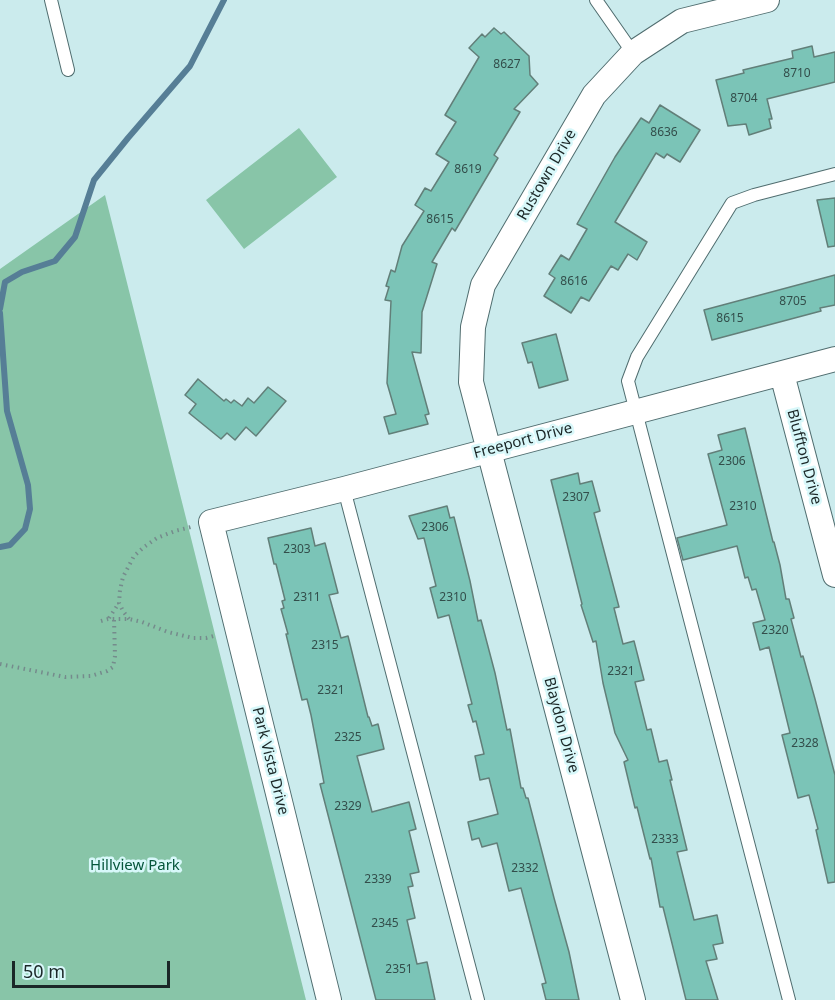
<!DOCTYPE html>
<style>
body{margin:0}
#map{position:relative;width:835px;height:1000px;overflow:hidden;background:#cbebed;font-family:"Noto Sans",sans-serif}
canvas{display:block}
.scale{position:absolute;left:12px;top:961px;width:158px;height:27px;box-sizing:border-box;border:3px solid #1b2727;border-top:0;padding-left:8px;font-size:18px;line-height:21px;white-space:nowrap;color:#1b2727;-webkit-text-stroke:4px #d8f8fa;paint-order:stroke}
</style>
<div id="map">
<canvas width="835" height="1000"></canvas>
<div class="scale">50 m</div>
</div>
<script>
const context = document.querySelector('canvas').getContext('2d');
context.lineJoin = 'round';
function fillPath(path, color) { context.fillStyle = color; context.fill(path, 'evenodd'); }
const poly = rows => new Path2D(rows.map(r => 'M' + r).join(''));
function stroke(path, color, width, dash) { context.strokeStyle = color; context.lineWidth = width; context.lineCap = dash ? 'butt' : 'round'; context.setLineDash(dash || []); context.stroke(path); }
function drawText(font, color, halo, rows, align = 'center') {
  context.font = font + ' "Noto Sans",sans-serif'; context.lineWidth = 5; context.setLineDash([]); context.textBaseline = 'middle'; context.strokeStyle = halo; context.fillStyle = color; for (const [text, x, y, turn = 0] of rows) {
    context.save(); context.translate(x, y); context.rotate((+turn || 0) * Math.PI / 180); context.textAlign = isNaN(turn) ? turn : align; if (halo) context.strokeText(text, 0, 0); context.fillText(text, 0, 0); context.restore();
  }
}
const green = poly([
 [299,128,337,177,244,249,206,200],
 [105,195,193,546,306,1000,0,1000,0,269]
]);
const stream = poly([
 [0,309,5,282,22,272,55,261,75,237,94,180,128,138,190,66,224,0],
 [0,313,7,411,28,485,30,509,25,529,10,545,0,547]
]);
const building = poly([
 [494,28,501,34,504,32,529,56,530,75,538,84,514,109,520,112,494,155,498,158,455,231,452,228,432,262,437,264,422,312,421,353,412,352,429,414,425,415,428,424,389,434,384,417,396,414,387,383,391,301,385,300,389,287,386,286,391,270,395,272,402,246,424,211,415,205,425,188,431,191,449,162,436,154,456,122,445,115,479,57,469,48,482,34,485,37,494,28],
 [812,46,814,57,835,52,835,82,767,99,772,119,769,119,771,128,749,135,746,124,728,126,716,80,744,73,743,70,793,58,792,51,812,46],
 [660,105,700,130,680,162,667,154,664,158,656,153,615,222,647,242,637,260,628,254,618,270,611,266,589,301,581,297,571,313,544,296,555,278,549,274,561,255,569,260,587,229,577,224,615,157,641,118,649,123,660,105],
 [835,198,835,246,828,247,817,200,835,198],
 [835,275,835,305,820,308,821,311,712,340,704,310,835,275],
 [556,334,568,380,539,388,532,362,528,363,522,343,556,334],
 [198,379,224,401,226,399,231,403,234,400,242,406,248,398,254,403,268,387,286,401,256,436,246,427,235,440,227,433,221,439,189,413,196,404,185,395,198,379],
 [745,428,773,542,774,542,780,565,786,599,789,599,794,618,791,619,801,657,803,656,815,699,835,775,835,882,828,883,816,830,818,829,809,795,798,798,782,735,790,733,769,647,760,650,753,623,765,620,756,589,752,590,748,577,745,578,737,546,683,560,677,538,727,525,708,454,722,450,718,435,745,428],
 [578,473,580,484,592,481,600,511,594,513,619,607,614,608,623,644,634,641,644,680,635,682,647,730,651,729,659,762,667,760,672,780,670,780,687,850,677,852,694,920,717,915,723,943,713,945,717,959,706,961,718,1000,686,1000,663,907,660,907,651,858,650,859,637,807,635,808,624,762,628,760,615,733,603,683,596,641,593,642,581,605,582,604,551,480,578,473],
 [447,506,450,518,454,517,470,581,478,621,481,620,495,673,507,730,510,729,521,788,523,788,526,798,528,798,554,898,569,952,579,1000,546,1000,542,984,546,983,521,888,509,891,497,843,482,847,479,838,472,840,468,822,498,814,489,778,480,780,475,756,484,754,476,721,473,722,468,705,472,704,449,615,438,618,430,588,436,586,424,538,418,539,409,516,447,506],
 [311,528,315,546,325,543,338,593,329,595,341,638,348,636,368,717,369,717,372,726,378,724,384,749,357,756,372,812,409,802,416,829,409,831,419,872,410,874,413,886,408,887,415,918,407,920,417,964,427,962,435,1000,376,1000,320,784,324,783,311,715,307,699,302,700,286,634,288,634,281,609,284,608,282,601,285,600,276,564,274,564,268,538,311,528]
]);
const path = poly([
 [109,618,119,603],
 [129,619,123,611,119,603,120,590,123,577,134,556,144,547,157,538,175,531,191,527],
 [101,621,108,619,129,619,142,622,168,632,193,638,206,638,217,635],
 [0,664,65,677,91,676,107,671,113,667,115,656,114,619]
]);
const service = poly([
 [51,0,68,70],
 [596,0,633,53],
 [344,489,478,1000],
 [789,1000,628,381,637,357,732,203,754,195,835,174]
]);
const minor = poly([
 [782,374,835,575],
 [329,1000,211,522,344,489,835,359],
 [633,1000,471,382,473,327,483,285,594,95,633,53,682,21,767,0]
]);
const numberNames = [
 ["8627",507,65],
 ["8710",797,74],
 ["8704",744,99],
 ["8636",664,133],
 ["8619",468,170],
 ["8615",440,220],
 ["8616",574,282],
 ["8705",793,302],
 ["8615",730,319],
 ["2306",732,462],
 ["2307",576,498],
 ["2310",743,507],
 ["2306",435,528],
 ["2303",297,550],
 ["2311",307,598],
 ["2310",453,598],
 ["2320",775,631],
 ["2315",325,646],
 ["2321",621,672],
 ["2321",331,691],
 ["2325",348,738],
 ["2328",805,744],
 ["2329",348,807],
 ["2333",665,840],
 ["2332",525,869],
 ["2339",378,880],
 ["2345",385,924],
 ["2351",399,970]
];
const streetNames = [
 ["Rustown Drive",547,175,-60],
 ["Freeport Drive",523,441,-15],
 ["Bluffton Drive",804,457,75],
 ["Blaydon Drive",561,725,75],
 ["Park Vista Drive",270,761,76]
];
const parkNames = [
 ["Hillview Park",135,866]
];
fillPath(green, '#88c5a8');
stroke(stream, '#567e96', 6);
fillPath(building, '#7bc4b7');
stroke(building, '#627f79', 1.5);
stroke(service, '#506d6f', 14);
stroke(minor, '#506d6f', 26);
stroke(path, '#758b8c', 4, [1.5, 4.5]);
stroke(service, '#fff', 12);
stroke(minor, '#fff', 24);
drawText('12px', '#334e4b', null, numberNames);
drawText('15px', '#1b2727', '#d8f8fa', streetNames);
drawText('15px', '#05563b', '#d8f8fa', parkNames);
</script>
